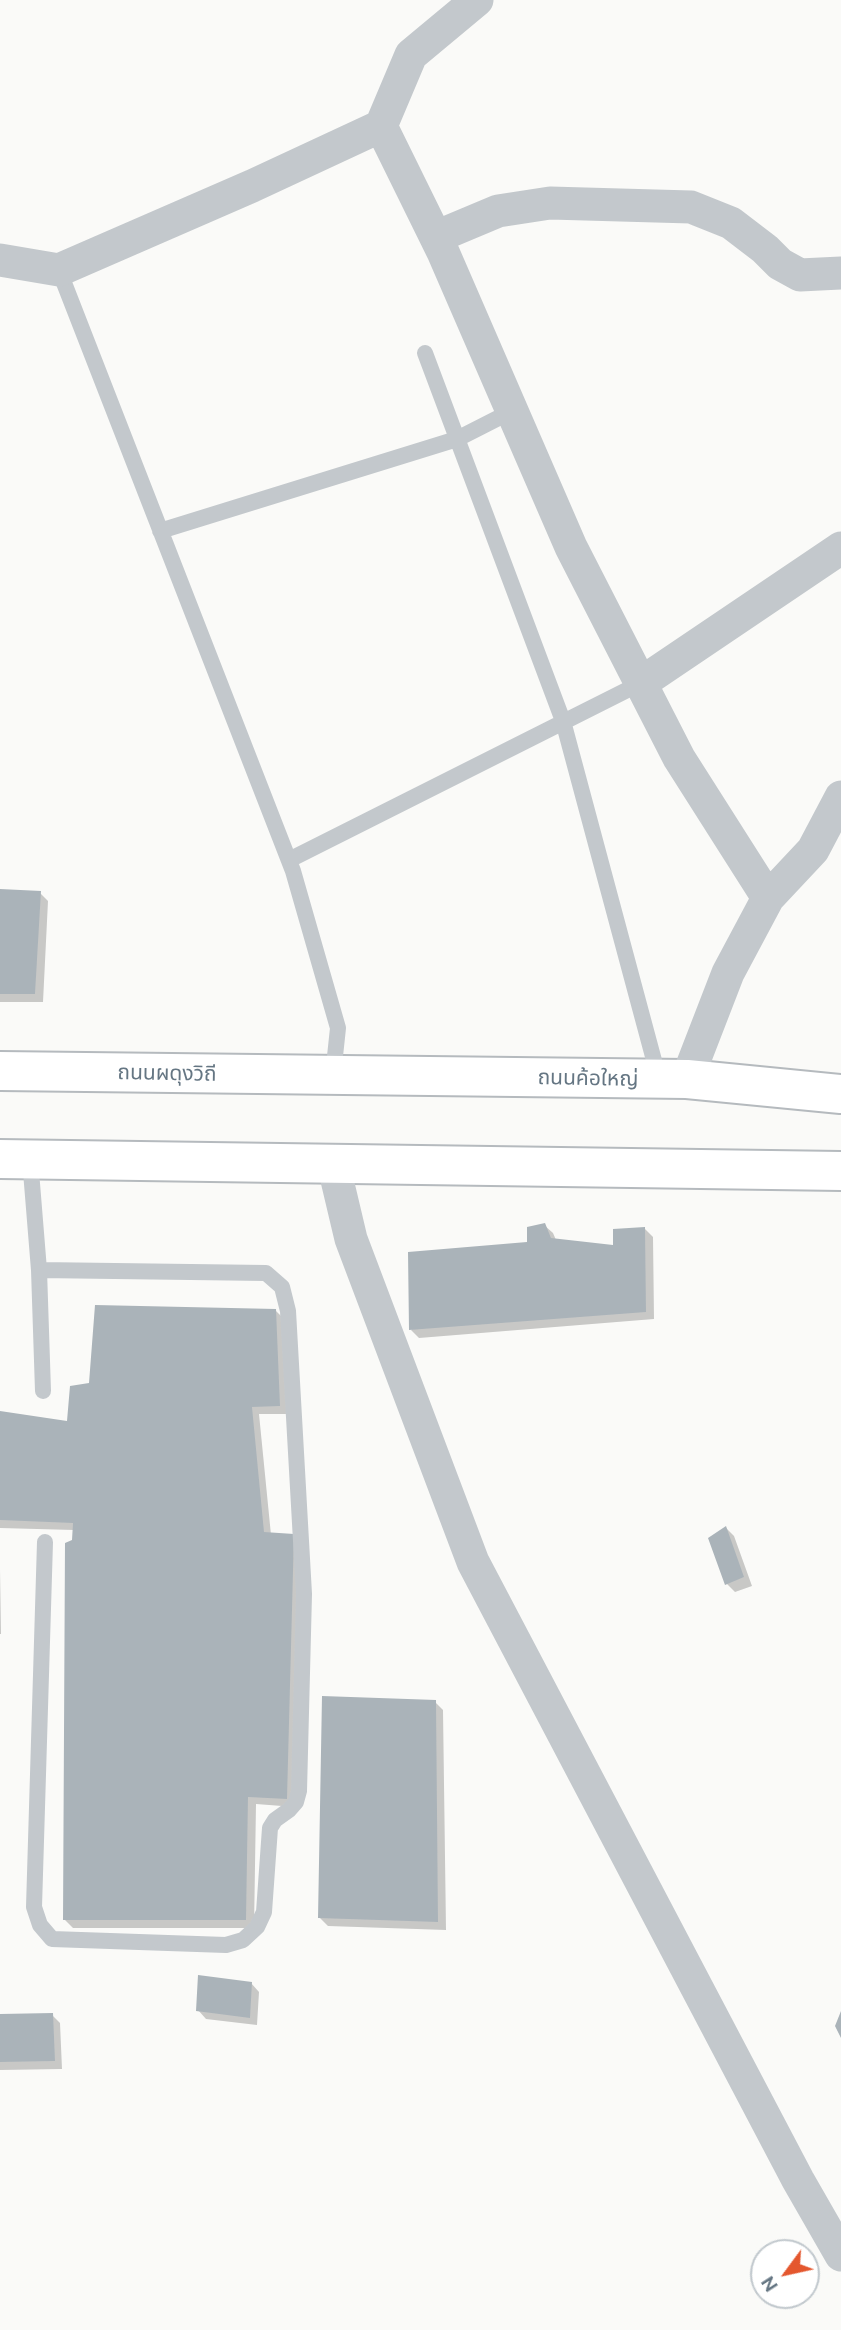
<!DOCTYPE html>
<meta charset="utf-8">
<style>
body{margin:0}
#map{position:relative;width:841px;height:2330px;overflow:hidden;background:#fafaf8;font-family:Ubuntu,sans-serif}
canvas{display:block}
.north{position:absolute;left:750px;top:2239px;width:70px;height:70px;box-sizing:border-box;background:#fff;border:2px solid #c1c8cd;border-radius:50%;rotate:237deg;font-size:19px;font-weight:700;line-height:28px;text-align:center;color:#657683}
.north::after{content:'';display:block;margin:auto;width:24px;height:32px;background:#e4572e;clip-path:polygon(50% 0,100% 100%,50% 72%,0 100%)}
</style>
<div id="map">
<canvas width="841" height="2330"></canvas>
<div class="north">N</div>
</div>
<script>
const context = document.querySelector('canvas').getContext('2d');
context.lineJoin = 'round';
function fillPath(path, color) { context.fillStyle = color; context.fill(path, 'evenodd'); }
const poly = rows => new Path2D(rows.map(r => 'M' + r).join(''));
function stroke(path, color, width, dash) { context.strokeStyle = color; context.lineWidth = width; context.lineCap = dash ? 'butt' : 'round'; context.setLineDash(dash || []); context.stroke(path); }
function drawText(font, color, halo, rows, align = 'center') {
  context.font = font + ' Ubuntu,"Noto Sans Thai",sans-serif'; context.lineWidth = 7; context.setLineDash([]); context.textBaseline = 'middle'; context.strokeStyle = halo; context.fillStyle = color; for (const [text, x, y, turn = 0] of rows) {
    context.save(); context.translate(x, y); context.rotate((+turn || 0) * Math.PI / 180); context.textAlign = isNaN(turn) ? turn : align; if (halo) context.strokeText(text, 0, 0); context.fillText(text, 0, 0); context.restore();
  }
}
const shadow = poly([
 [0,891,40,893,48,901,43,1002,0,1002],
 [544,1225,553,1233,556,1240,614,1247,645,1229,653,1237,654,1319,419,1338,411,1330,529,1244],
 [276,1311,284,1319,287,1414,259,1414,271,1535,302,1544,295,1807,256,1804,254,1928,73,1928,65,1920,74,1530,0,1528,0,1413,69,1423,91,1385],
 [726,1528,734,1536,752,1586,735,1592,727,1584],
 [0,1569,1,1634,0,1634],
 [435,1702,443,1710,446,1930,328,1926,319,1917],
 [251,1983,259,1992,257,2025,206,2019,198,2010],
 [52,2015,60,2023,62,2069,0,2070,0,2016]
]);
const building = poly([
 [0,889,41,891,35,994,0,994],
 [545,1223,551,1238,613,1245,613,1229,645,1227,646,1312,409,1330,408,1252,527,1242,527,1227],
 [95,1305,276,1309,280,1406,252,1407,264,1532,294,1534,287,1799,248,1797,246,1920,63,1920,65,1543,72,1540,73,1523,0,1520,0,1411,67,1421,70,1386,89,1383],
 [726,1526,744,1577,725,1585,708,1538],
 [322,1696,436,1700,438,1922,318,1918],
 [198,1975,252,1982,250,2018,196,2011],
 [841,2011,841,2038,835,2026],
 [53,2013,55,2061,0,2062,0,2014]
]);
const service = poly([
 [59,270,293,871,338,1028,333,1075],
 [425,353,563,721,659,1079],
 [160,531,457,439,512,411],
 [289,860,641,683],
 [30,1159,39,1270,266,1273,282,1287,288,1311,304,1594,299,1791,296,1802,289,1810,275,1820,270,1828,264,1912,257,1927,243,1940,226,1945,52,1939,40,1925,34,1907,45,1542],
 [39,1270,43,1391]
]);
const minor = poly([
 [381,126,443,252,571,547,679,758,768,898,728,973,687,1079],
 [436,237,498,211,550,203,691,207,731,223,765,249,780,264,800,275,841,273],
 [0,260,59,270,252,186,381,126,411,55,477,0],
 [641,683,841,548],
 [768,898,813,850,841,797],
 [333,1163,351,1239,473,1562,798,2180,841,2255]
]);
const primary = poly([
 [0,1071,687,1079,841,1094],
 [0,1159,841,1171]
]);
const streetNames = [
 ["ถนนผดุงวิถี",167,1073,1],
 ["ถนนค้อใหญ่",588,1078,1]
];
fillPath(shadow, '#0003');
fillPath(building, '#aab3b9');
stroke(primary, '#b5babe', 42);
stroke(service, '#c3c8cc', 16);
stroke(minor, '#c3c8cc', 33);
stroke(primary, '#fff', 38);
drawText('21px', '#657683', '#fff', streetNames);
</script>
